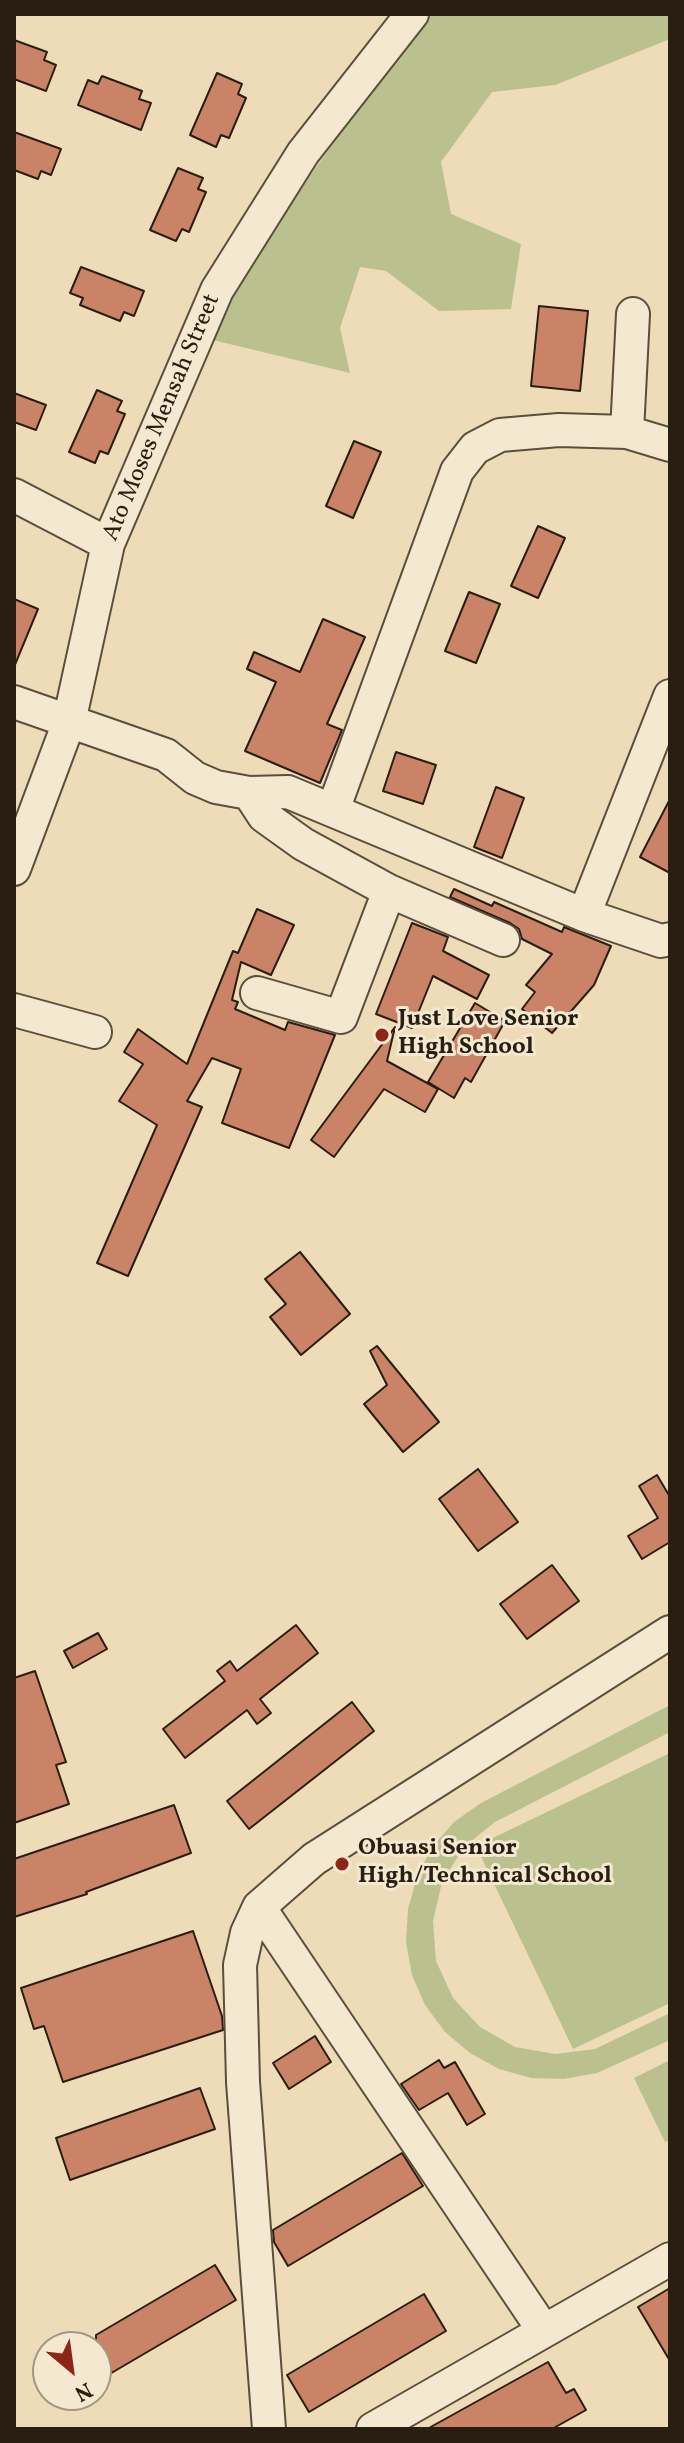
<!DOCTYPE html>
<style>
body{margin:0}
#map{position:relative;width:684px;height:2443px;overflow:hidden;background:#eedcb8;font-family:Vollkorn,serif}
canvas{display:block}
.frame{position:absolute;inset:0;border:16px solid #291e12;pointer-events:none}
.north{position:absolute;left:32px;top:2331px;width:80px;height:80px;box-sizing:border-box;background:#f4e8d1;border:2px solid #a39785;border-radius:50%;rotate:151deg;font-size:22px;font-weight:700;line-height:32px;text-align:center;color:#291e12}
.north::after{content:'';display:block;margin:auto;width:28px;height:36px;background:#8f2418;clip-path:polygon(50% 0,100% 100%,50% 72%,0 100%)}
</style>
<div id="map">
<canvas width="684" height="2443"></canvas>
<div class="frame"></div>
<div class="north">N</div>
</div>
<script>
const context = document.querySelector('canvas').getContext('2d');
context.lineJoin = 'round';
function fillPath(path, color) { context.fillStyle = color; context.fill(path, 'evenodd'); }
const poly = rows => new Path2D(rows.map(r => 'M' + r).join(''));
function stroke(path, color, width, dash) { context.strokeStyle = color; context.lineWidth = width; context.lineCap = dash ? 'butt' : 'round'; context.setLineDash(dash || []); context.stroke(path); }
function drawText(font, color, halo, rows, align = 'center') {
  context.font = font + ' Vollkorn,serif'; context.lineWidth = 6; context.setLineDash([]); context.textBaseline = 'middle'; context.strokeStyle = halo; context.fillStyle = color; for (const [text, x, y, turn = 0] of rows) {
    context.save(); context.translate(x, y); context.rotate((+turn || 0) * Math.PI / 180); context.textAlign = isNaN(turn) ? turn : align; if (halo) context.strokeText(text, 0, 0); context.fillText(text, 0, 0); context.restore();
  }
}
const green = poly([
 [425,14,670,14,670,39,555,85,492,92,441,162,451,214,521,244,511,309,439,311,386,271,360,267,340,328,350,373,196,336],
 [670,1705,670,1732,495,1822,464,1847,442,1882,433,1921,436,1961,453,1998,480,2027,515,2047,555,2054,595,2049,670,2013,670,2040,597,2073,564,2079,531,2078,499,2069,470,2053,445,2032,425,2005,412,1975,406,1942,408,1909,417,1877,432,1847,454,1822,481,1803],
 [670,1753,670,2003,573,2049,476,1846],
 [670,2060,670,2140,665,2142,634,2078]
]);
const building = poly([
 [14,40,47,52,44,60,56,65,46,91,14,79,14,40],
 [217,73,242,84,238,94,246,98,229,138,221,135,216,147,190,135,217,73],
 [102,76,142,91,139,99,151,103,141,130,78,105,88,80,98,84,102,76],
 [14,132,61,149,51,175,41,171,38,179,14,170,14,132],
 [178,168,203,178,198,189,206,192,189,232,182,229,176,241,150,230,178,168],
 [81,267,144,291,134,316,124,312,120,321,80,305,83,298,70,293,81,267],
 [539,306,588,311,580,391,531,386,539,306],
 [97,390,122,401,117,411,125,414,108,454,100,451,95,463,69,452,97,390],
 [14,393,46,405,36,430,14,422,14,393],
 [354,441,381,452,353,518,326,506,354,441],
 [538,526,565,538,538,598,511,586,538,526],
 [469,592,500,604,476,663,445,651,469,592],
 [14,599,38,609,14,667,14,599],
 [323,619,365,637,327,724,342,730,320,783,245,751,276,682,247,669,254,652,300,672,323,619],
 [396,752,436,765,423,804,383,791,396,752],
 [496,787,524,798,502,858,474,847,496,787],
 [670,799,670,873,640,857,670,799],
 [454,889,492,906,494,902,562,932,564,927,611,946,594,985,552,1033,522,1009,535,992,526,985,552,954,522,939,519,929,510,923,450,897,454,889],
 [257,909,294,925,271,975,241,962,232,1000,238,1002,235,1009,285,1030,288,1022,335,1035,289,1148,222,1123,241,1069,212,1058,187,1101,202,1107,128,1276,97,1263,157,1125,119,1101,143,1064,124,1052,138,1029,187,1064,233,951,238,953,257,909],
 [412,923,448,937,443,951,489,975,477,999,433,976,412,1028,376,1014,412,923],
 [475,1003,505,1021,471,1082,465,1078,454,1098,428,1082,475,1003],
 [395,1027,387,1061,438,1089,425,1112,384,1089,334,1157,311,1140,395,1027],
 [300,1252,350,1314,301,1355,270,1317,286,1304,265,1279,300,1252],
 [377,1346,439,1422,403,1452,364,1404,387,1385,370,1351,377,1346],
 [478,1469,518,1522,478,1551,439,1499,478,1469],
 [657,1475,670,1497,670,1542,642,1559,628,1536,658,1518,639,1486,657,1475],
 [552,1565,579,1601,527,1639,500,1604,552,1565],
 [296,1625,318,1653,260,1699,271,1713,257,1724,247,1710,185,1758,163,1729,225,1681,217,1671,230,1661,237,1671,296,1625],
 [98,1633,107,1649,73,1668,64,1651,98,1633],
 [35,1671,66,1762,56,1765,69,1804,14,1823,14,1678,35,1671],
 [352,1702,374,1731,249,1829,227,1801,352,1702],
 [174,1805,191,1853,86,1892,87,1894,14,1917,14,1859,174,1805],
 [193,1931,222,2016,223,2030,63,2082,44,2026,34,2029,21,1988,193,1931],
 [315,2036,331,2062,289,2089,273,2063,315,2036],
 [439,2060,444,2068,455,2062,485,2114,467,2125,448,2093,419,2110,401,2084,439,2060],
 [200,2088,215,2129,70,2180,56,2138,200,2088],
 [402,2153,423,2186,288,2266,274,2242,273,2230,402,2153],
 [215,2265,236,2300,96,2382,96,2335,215,2265],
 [670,2288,670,2361,638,2307,670,2288],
 [424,2294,446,2331,309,2412,287,2375,424,2294],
 [548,2362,566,2393,574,2389,586,2410,552,2429,427,2429,548,2362]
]);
const minor = poly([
 [627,432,633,314],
 [14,495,108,544],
 [14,702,166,755,195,778,216,787,249,793,288,792,584,915,661,941,670,939],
 [249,793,264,816,303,844,389,891,341,1017,257,993],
 [333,810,457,471,475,448,500,435,559,430,627,432,670,445],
 [14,869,69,722,108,544,217,290,303,153,412,14],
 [389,891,503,940],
 [584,915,670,696],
 [14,1010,95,1032],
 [259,1907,544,2331],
 [269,2429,243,2082,240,1965,247,1933,259,1907,314,1859,670,1632],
 [373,2429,670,2259]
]);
const markers = [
 [382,1035,8,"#8f2418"],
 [342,1864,8,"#8f2418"]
];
const streetNames = [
 ["Ato Moses Mensah Street",163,418,-67]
];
const poiNames = [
 ["Just Love Senior",398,1021],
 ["High School",398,1049],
 ["Obuasi Senior",358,1850],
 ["High/Technical School",358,1878]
];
fillPath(green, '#bac08e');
fillPath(building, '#cb8367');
stroke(building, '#291e12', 2);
stroke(minor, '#5a4e3c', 36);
stroke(minor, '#f4e8d1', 32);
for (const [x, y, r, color] of markers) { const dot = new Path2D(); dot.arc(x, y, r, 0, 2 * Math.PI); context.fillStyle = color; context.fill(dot); stroke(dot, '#f4e8d1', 3); }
drawText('24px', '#291e12', '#f4e8d1', streetNames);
drawText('bold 24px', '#291e12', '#f4e8d1', poiNames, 'left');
</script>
